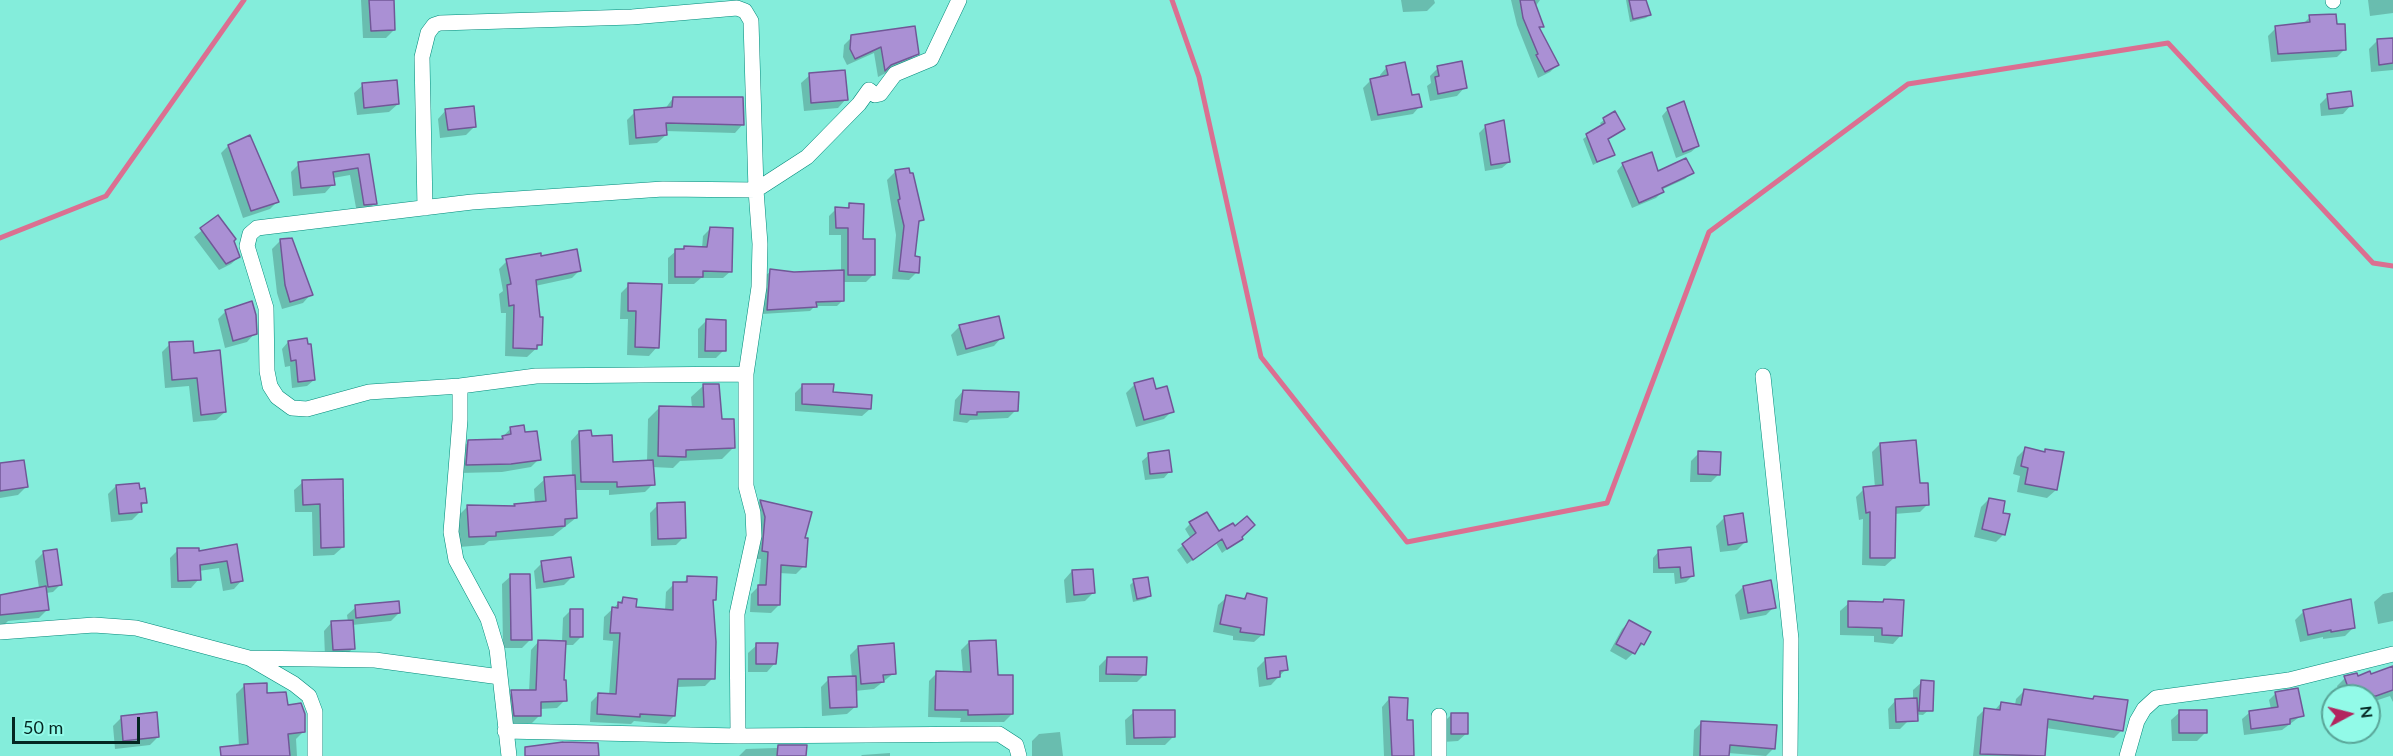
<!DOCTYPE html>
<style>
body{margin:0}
#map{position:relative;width:2393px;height:756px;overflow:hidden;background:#84eddb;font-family:Lato,sans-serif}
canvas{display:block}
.north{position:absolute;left:2321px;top:684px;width:60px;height:60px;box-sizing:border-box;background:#92fae8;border:2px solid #59a598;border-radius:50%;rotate:83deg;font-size:16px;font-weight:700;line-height:24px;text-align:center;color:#032621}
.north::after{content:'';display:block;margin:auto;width:21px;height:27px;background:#b2255f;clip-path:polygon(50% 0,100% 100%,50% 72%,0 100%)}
.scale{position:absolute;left:12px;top:717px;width:128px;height:27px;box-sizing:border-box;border:3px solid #032621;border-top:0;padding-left:8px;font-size:18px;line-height:21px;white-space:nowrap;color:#032621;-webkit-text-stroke:4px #92fae8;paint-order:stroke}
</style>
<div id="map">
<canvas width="2393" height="756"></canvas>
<div class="north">N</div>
<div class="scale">50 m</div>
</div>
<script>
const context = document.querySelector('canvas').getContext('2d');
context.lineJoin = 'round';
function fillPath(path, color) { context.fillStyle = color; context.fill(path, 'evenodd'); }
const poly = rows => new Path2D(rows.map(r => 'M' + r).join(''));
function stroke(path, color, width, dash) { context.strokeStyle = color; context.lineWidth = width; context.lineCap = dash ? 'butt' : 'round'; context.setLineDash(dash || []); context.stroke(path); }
const shadow = poly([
 [361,0,393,0,394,30,386,38,363,38],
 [1401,0,1434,0,1435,3,1427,11,1403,12],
 [1511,0,1540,0,1535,7,1542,26,1539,30,1557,65,1550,72,1538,78,1517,25],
 [1626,0,1644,0,1649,15,1646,18,1630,22],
 [2368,0,2393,0,2393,13,2370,16],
 [2310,17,2336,26,2345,49,2337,57,2271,62,2268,36,2276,28,2302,25],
 [852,37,917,53,909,61,878,77,874,53,847,65,843,57,844,45],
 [2393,39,2393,70,2371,72,2369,49,2377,41],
 [1387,67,1420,106,1413,114,1371,121,1363,88,1370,81,1380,78,1380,75],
 [1438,68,1465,87,1457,96,1430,101,1427,86,1431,83,1430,76],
 [810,75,846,99,838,108,804,111,801,83],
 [363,85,398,104,389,112,357,115,354,93],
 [2328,96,2351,105,2343,114,2321,116,2320,104],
 [673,98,743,124,735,133,665,131,666,135,657,143,629,145,627,120,635,112,665,109],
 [1668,109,1698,146,1691,152,1676,158,1662,116],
 [446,110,475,126,466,135,440,138,438,119],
 [1614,113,1606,139,1613,154,1593,165,1583,139,1602,126,1600,123],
 [1485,127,1509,162,1502,168,1485,171,1479,133],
 [228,146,278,201,270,209,243,218,221,153],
 [368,156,375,203,367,211,357,213,350,175,333,178,333,184,325,193,293,196,291,172,299,164],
 [1623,164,1657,173,1692,172,1685,179,1661,190,1662,192,1656,198,1632,208,1617,171],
 [895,172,922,219,917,225,913,258,917,272,909,280,892,279,896,235,887,180],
 [850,205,874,274,866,282,843,282,843,300,837,306,815,306,810,311,762,314,765,276,771,271,794,273,841,271,841,235,829,235,829,216,836,209,846,209],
 [218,217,232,241,239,257,231,264,219,270,194,237],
 [711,228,731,271,723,278,701,278,694,284,668,284,668,258,676,251,681,251,684,248,702,248,703,236],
 [280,241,311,294,303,303,282,309,277,293,272,249],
 [540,258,580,270,572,278,535,286,541,344,527,357,505,356,506,313,501,313,499,294,503,291,499,269,507,261],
 [629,285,657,347,649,356,627,355,628,319,620,319,621,293],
 [226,311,255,333,247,342,225,348,218,319],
 [706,321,724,350,716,358,698,358,698,329],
 [960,326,1002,337,994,346,957,356,951,335],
 [288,342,314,380,307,386,292,388,290,366,285,367,282,349],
 [170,344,225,412,216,420,193,422,189,386,165,388,162,352],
 [1135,384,1155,391,1172,411,1164,419,1136,427,1126,393],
 [703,386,734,447,722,459,680,461,673,468,652,467,653,484,645,492,609,495,609,490,574,490,576,518,553,536,489,541,484,545,459,547,457,517,468,506,513,507,515,505,535,504,534,489,545,479,572,477,571,441,579,432,590,438,612,464,647,461,648,419,660,407,692,408,691,397],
 [802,386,831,393,870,409,862,416,795,411,795,393],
 [963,391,1016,410,1008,418,970,420,967,423,953,421,955,400],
 [511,428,524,434,539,459,531,467,502,472,459,473,461,450,469,441,499,441],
 [1880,444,1918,485,1928,504,1920,512,1894,514,1894,558,1885,566,1862,565,1863,519,1859,520,1856,497,1864,489,1875,488,1872,452],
 [2026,448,2043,453,2046,450,2056,490,2047,498,2017,492,2020,476,2013,474,2017,457],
 [1699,453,1719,474,1711,482,1690,482,1691,461],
 [1149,455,1170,471,1164,478,1145,480,1142,461],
 [0,466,26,487,18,495,0,498],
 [342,481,343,547,334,555,313,556,312,512,295,512,294,490,303,482],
 [116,486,145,502,140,508,140,512,132,520,111,522,108,494],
 [1989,499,2001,514,2004,534,1996,542,1974,537,1981,507],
 [760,501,810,513,804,539,804,566,796,574,779,573,779,605,771,613,750,612,751,594,759,586,761,559,755,559,753,509],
 [658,505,684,537,676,545,651,546,650,513],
 [1725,517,1745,542,1737,550,1720,552,1716,526],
 [1190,524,1219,534,1241,539,1222,553,1216,543,1187,564,1177,550,1191,539,1185,529],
 [236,546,242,580,234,589,223,591,219,568,199,571,199,579,191,588,171,588,170,558,178,550,198,553],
 [1659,551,1692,576,1686,582,1675,584,1674,573,1653,573,1653,558],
 [43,553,61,584,53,592,46,593,47,610,39,618,8,621,0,629,0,596,39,588,35,561],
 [542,563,572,577,564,585,536,589,534,571],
 [1072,571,1093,593,1085,601,1066,603,1064,580],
 [511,576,530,640,522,648,503,648,502,584],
 [688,578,715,599,711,603,713,678,705,686,676,687,674,716,666,724,634,721,631,724,590,722,591,702,599,694,609,695,613,641,603,640,604,617,623,599,635,608,665,611,666,592,674,584,682,584],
 [1134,581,1149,596,1146,599,1133,602,1130,585],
 [1743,587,1774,607,1766,615,1740,620,1735,595],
 [2393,592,2393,621,2378,624,2374,602,2383,594],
 [1247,594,1263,634,1254,642,1233,640,1233,636,1213,632,1218,605,1227,597,1242,600],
 [1884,600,1901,635,1893,644,1874,642,1874,636,1840,635,1840,611,1849,603,1881,603],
 [356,607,399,613,391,621,352,625,353,648,345,657,325,657,324,631,332,622,348,622,347,615],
 [571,610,581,637,573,645,564,645,562,681,565,700,557,708,540,709,540,715,532,723,507,723,504,700,512,692,529,692,531,650,539,641,562,642,563,618],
 [2304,611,2354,627,2345,636,2323,639,2323,637,2300,642,2295,620],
 [1629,622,1643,644,1626,660,1610,651,1622,629],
 [969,642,996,676,1012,714,1004,722,960,722,961,718,928,717,929,681,937,673,963,674,961,650],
 [757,645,775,663,767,672,748,672,748,653],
 [858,647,894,673,874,689,855,691,856,706,847,714,822,716,821,687,829,679,852,678,850,655],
 [1107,658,1145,674,1137,682,1099,682,1099,666],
 [1265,660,1286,669,1271,685,1259,687,1257,668],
 [2393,668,2393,702,2390,696,2369,703,2369,696,2340,696,2337,686,2345,678,2370,676],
 [1922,682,1932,707,1923,715,1910,714,1909,720,1900,729,1889,729,1888,709,1896,700,1913,700,1913,690],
 [244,686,286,707,304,731,296,739,297,756,228,756,239,746,236,694],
 [2024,691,2092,700,2094,698,2122,730,2114,738,2046,728,2044,756,1973,756,1977,717,1985,709,1994,711,2001,703,2015,705,2016,699],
 [2276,693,2302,715,2282,730,2244,735,2242,719,2249,713,2271,709,2269,700],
 [1389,699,1405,722,1412,756,1384,756,1382,707],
 [1134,712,1173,737,1165,745,1126,745,1125,720],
 [2180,712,2206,732,2197,741,2172,741,2171,720],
 [1451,715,1467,733,1458,741,1443,742,1443,723],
 [121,718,158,737,150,745,115,749,113,726],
 [1702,722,1774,748,1766,756,1728,753,1728,756,1693,756,1694,730],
 [1060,732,1063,756,1032,756,1032,741,1039,734],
 [805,747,805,756,739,756,746,749],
 [890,753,890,756,861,756,862,755]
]);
const stream = poly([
 [1172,0,1199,77,1261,357,1407,542,1607,503,1709,232,1908,84,2168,43,2373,263,2393,266],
 [0,238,106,196,244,0]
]);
const building = poly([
 [369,0,394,0,395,30,371,31,369,0],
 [1520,0,1534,0,1544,27,1539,27,1559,65,1545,72,1536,55,1538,54,1523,18,1520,0],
 [1629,0,1646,0,1651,15,1633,19,1629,0],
 [2336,14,2337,24,2345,24,2346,50,2278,54,2275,26,2310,22,2309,15,2336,14],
 [915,26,919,54,891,65,885,71,881,47,855,59,850,49,851,35,915,26],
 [2393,38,2393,63,2379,65,2377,39,2393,38],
 [1462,61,1467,88,1438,94,1435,77,1439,76,1437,66,1462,61],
 [1405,62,1412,95,1419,94,1422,107,1378,115,1370,79,1388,75,1386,66,1405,62],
 [845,70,848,100,811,103,809,73,845,70],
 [397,80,399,104,364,108,362,83,397,80],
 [2351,91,2353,106,2329,109,2327,94,2351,91],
 [673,97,743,97,744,125,666,123,667,135,636,138,634,110,672,107,673,97],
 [1684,101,1699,146,1683,152,1667,108,1684,101],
 [474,106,476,127,448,130,445,109,474,106],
 [1615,111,1625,129,1608,139,1615,155,1597,162,1586,134,1605,123,1603,118,1615,111],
 [1504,120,1510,162,1491,165,1485,125,1504,120],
 [250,135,279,202,251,211,228,145,250,135],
 [1652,152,1658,171,1686,158,1694,173,1662,188,1664,192,1639,203,1622,163,1652,152],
 [369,154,377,204,364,205,358,168,333,172,335,185,301,188,298,162,369,154],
 [909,168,910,173,913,173,924,220,919,221,915,256,920,257,919,273,899,271,904,226,898,200,900,199,895,170,909,168],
 [849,203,864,204,863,239,875,239,875,275,848,275,848,228,836,228,835,207,849,208,849,203],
 [218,215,236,239,234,241,240,257,226,264,200,228,218,215],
 [710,227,733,228,732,272,703,271,703,277,675,277,675,249,684,249,684,246,707,247,710,227],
 [292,238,313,295,290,302,285,285,280,239,292,238],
 [577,249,581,271,536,280,540,317,543,317,542,345,537,345,537,349,513,348,514,305,509,306,507,285,511,284,506,259,541,253,541,256,577,249],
 [770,269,794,272,844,270,844,301,816,302,817,307,767,310,770,269],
 [628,283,662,284,659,348,635,347,636,311,628,311,628,283],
 [252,301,256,315,257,334,233,341,225,310,252,301],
 [999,316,1004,338,966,349,959,325,999,316],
 [706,319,726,320,726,351,705,351,706,319],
 [307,338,308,344,311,344,315,380,298,382,296,360,291,361,288,341,307,338],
 [193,341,194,353,220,350,226,412,201,415,197,378,172,380,169,342,193,341],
 [1153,378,1156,389,1167,386,1174,412,1144,420,1134,383,1153,378],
 [703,384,719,384,722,419,734,419,735,448,686,450,686,457,658,456,659,406,704,407,703,384],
 [802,384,834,384,833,392,872,395,871,409,802,404,802,384],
 [963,390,1019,392,1018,411,977,412,977,415,960,414,963,390],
 [524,425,525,432,537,431,541,460,511,464,466,465,468,440,503,439,502,436,511,434,510,427,524,425],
 [591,430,592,436,612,435,613,462,653,460,655,485,617,487,617,482,581,482,579,431,591,430],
 [1916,440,1920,483,1928,483,1929,505,1896,507,1895,558,1870,558,1870,512,1866,513,1863,487,1883,485,1880,443,1916,440],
 [2025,447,2045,452,2045,449,2064,452,2057,490,2025,484,2028,468,2021,466,2025,447],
 [1169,450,1172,472,1150,474,1148,453,1169,450],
 [1698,451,1721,452,1720,475,1698,474,1698,451],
 [24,460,28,487,0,491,0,463,24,460],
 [575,475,577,518,565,519,565,526,496,532,496,536,469,537,467,505,515,506,514,504,546,501,544,477,575,475],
 [343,479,344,547,321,548,320,504,303,505,302,480,343,479],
 [139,483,140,489,145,488,147,503,141,503,142,512,119,514,116,485,139,483],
 [1989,498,2005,501,2003,513,2010,514,2005,535,1982,529,1989,498],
 [760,500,812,512,805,538,808,538,806,567,781,565,780,605,758,605,758,585,766,585,768,552,762,551,765,517,760,500],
 [685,502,686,538,658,539,657,503,685,502],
 [1207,512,1219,531,1233,523,1235,526,1247,516,1255,525,1242,537,1243,539,1227,549,1222,539,1193,560,1182,544,1196,533,1189,522,1207,512],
 [1743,513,1747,542,1728,545,1724,516,1743,513],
 [237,544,243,581,231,583,227,561,200,565,201,580,178,581,177,548,199,548,199,551,237,544],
 [1691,547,1694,576,1681,578,1680,567,1659,568,1658,550,1691,547],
 [57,549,62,585,48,587,43,551,57,549],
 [571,557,574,577,544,582,541,561,571,557],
 [1093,569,1095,593,1074,595,1072,570,1093,569],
 [510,574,530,574,532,640,511,640,510,574],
 [687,576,717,577,716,600,713,600,716,642,715,679,678,679,675,716,640,714,640,717,597,714,598,693,616,694,620,633,610,633,612,607,618,608,618,602,622,603,623,597,637,599,636,607,673,610,673,582,687,582,687,576],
 [1148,577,1151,596,1137,599,1133,579,1148,577],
 [1771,580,1776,608,1748,613,1743,586,1771,580],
 [46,586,49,610,0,615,0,595,46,586],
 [1247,593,1267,598,1264,635,1240,632,1241,628,1220,624,1226,595,1245,599,1247,593],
 [1884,599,1904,600,1902,636,1882,635,1882,628,1848,627,1848,601,1883,602,1884,599],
 [2351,599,2355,628,2331,632,2331,630,2308,635,2303,610,2351,599],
 [399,601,400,613,356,618,355,605,399,601],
 [570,609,583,609,583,637,570,637,570,609],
 [353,620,355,649,333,650,331,621,353,620],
 [1629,620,1651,632,1644,645,1641,643,1635,654,1616,644,1629,620],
 [538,640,566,641,564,680,566,680,567,701,541,702,541,716,514,716,511,690,536,690,538,640],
 [996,640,998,675,1013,675,1013,714,968,715,968,710,935,710,936,671,971,672,969,641,996,640],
 [756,643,778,643,776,664,756,664,756,643],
 [894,643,896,674,883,675,884,682,861,684,858,646,894,643],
 [1286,656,1288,670,1280,671,1280,677,1267,679,1265,658,1286,656],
 [1107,657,1147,657,1146,675,1106,674,1107,657],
 [2393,666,2393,690,2376,696,2351,696,2344,676,2357,673,2358,676,2370,671,2371,674,2393,666],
 [856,676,857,707,830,708,828,677,856,676],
 [1921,680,1934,681,1933,711,1919,711,1921,680],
 [267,683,267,693,286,692,288,705,301,703,305,714,305,732,288,734,290,756,221,756,220,747,248,744,244,684,267,683],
 [2298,688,2304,716,2290,719,2290,724,2251,729,2249,711,2278,707,2275,692,2298,688],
 [2024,689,2093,699,2094,696,2128,700,2123,731,2048,719,2045,756,1980,754,1984,708,2000,710,2001,702,2021,705,2024,689],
 [1389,697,1408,698,1407,720,1413,720,1414,756,1392,756,1389,697],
 [1917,698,1918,721,1896,722,1895,699,1917,698],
 [1133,710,1175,710,1175,737,1134,738,1133,710],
 [2179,710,2207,710,2207,733,2179,733,2179,710],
 [157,712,159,737,123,741,121,716,157,712],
 [1451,713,1468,713,1468,734,1451,734,1451,713],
 [1701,721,1777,725,1775,749,1730,745,1729,756,1700,756,1701,721],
 [563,742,598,743,599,756,525,756,525,747,563,742],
 [778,745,807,745,806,756,777,756,778,745]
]);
const street = poly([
 [2333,0,2333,1],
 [425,208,422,57,428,33,434,25,440,23,632,17,737,8,745,11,751,21,756,190,663,189,472,202,257,228,250,234,247,246,266,308,267,371,270,386,277,397,292,408,307,409,369,392,460,386,536,376,746,374],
 [1763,376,1791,639,1790,756],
 [460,386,460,420,451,532,456,560,488,619,497,649,509,756],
 [0,632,94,625,136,628,249,658,375,660,500,677],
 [251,659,294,684,309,696,315,712,315,756],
 [505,731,738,736,999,734,1016,745,1019,756],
 [738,736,737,614,754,536,753,513,746,486,746,374,759,287,760,244,756,190,807,157,859,104,869,90,875,95,880,94,895,74,931,59,959,0],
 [1439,756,1439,716],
 [2127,756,2137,721,2144,709,2156,698,2289,680,2393,654]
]);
fillPath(shadow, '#0003');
stroke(stream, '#db6f91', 5);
fillPath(building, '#aa90d4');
stroke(building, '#715797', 1.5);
stroke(street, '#02897a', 16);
stroke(street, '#fff', 15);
</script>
